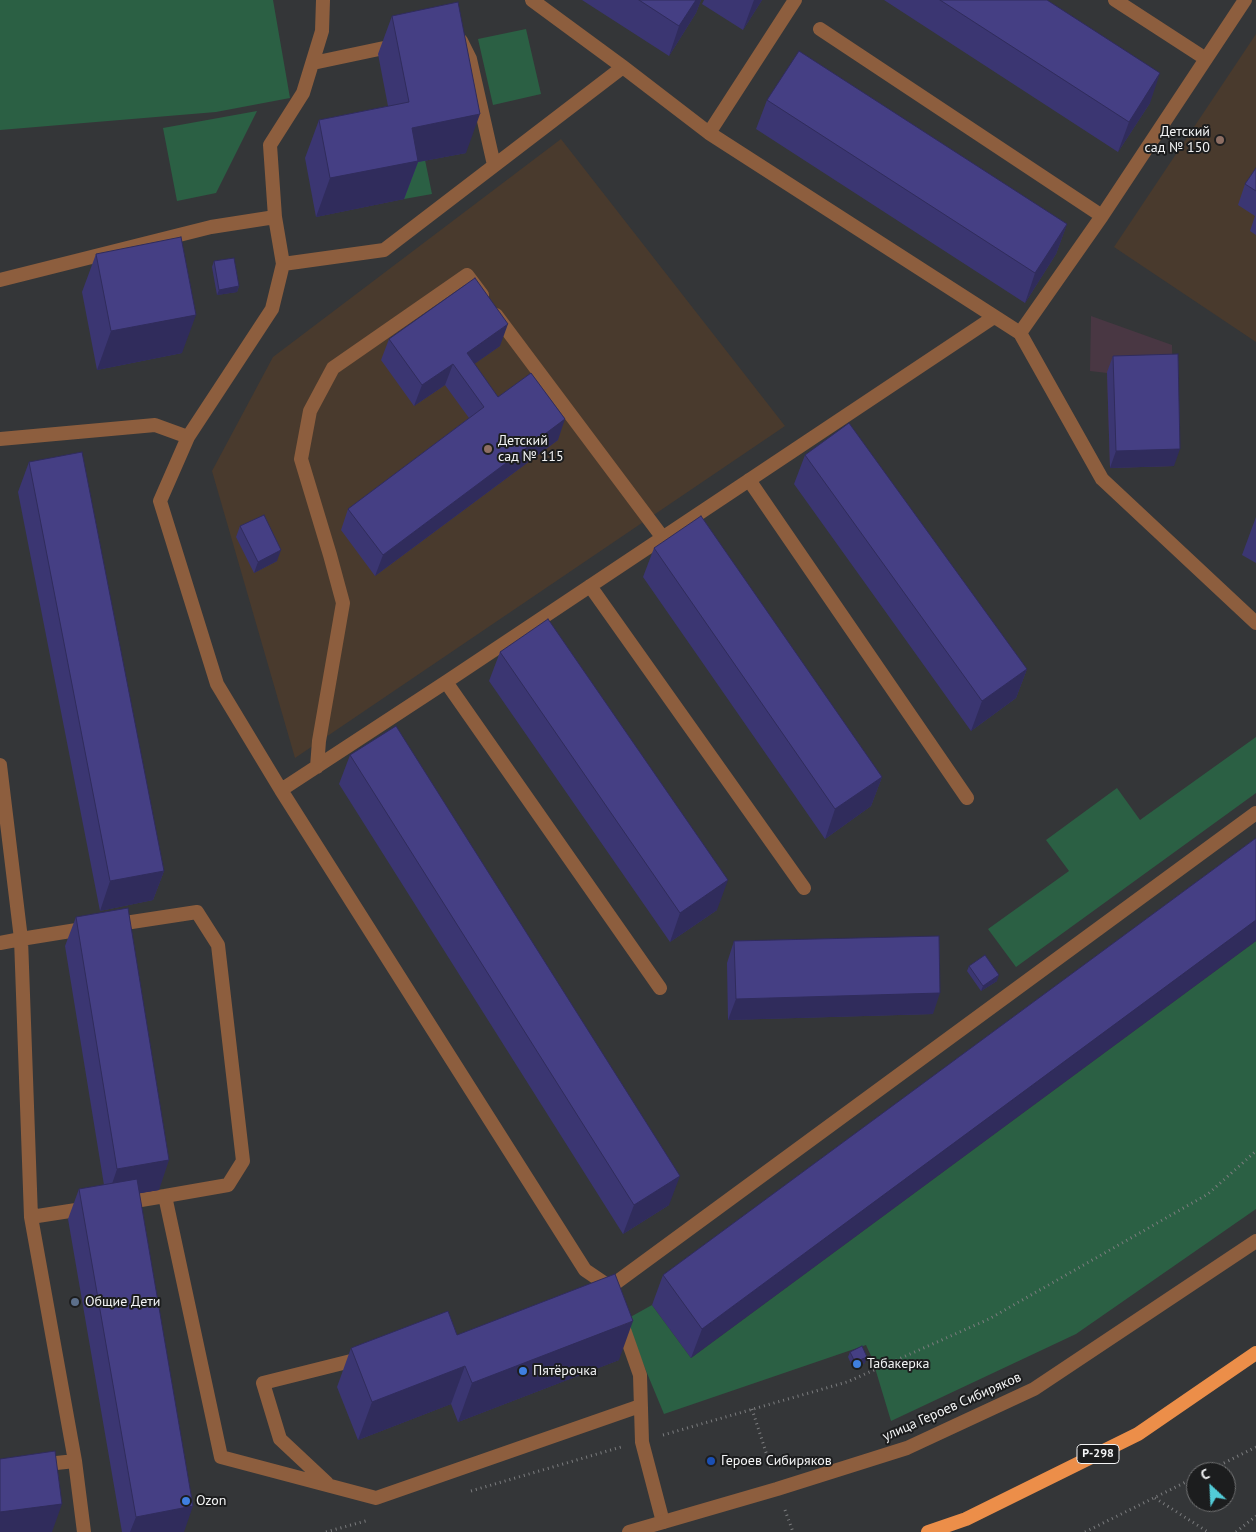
<!DOCTYPE html>
<meta charset="utf-8">
<style>
body{margin:0}
#map{position:relative;width:1256px;height:1532px;overflow:hidden;background:#343638;font-family:"PT Sans",sans-serif}
canvas{display:block}
.north{position:absolute;left:1186px;top:1462px;width:50px;height:50px;box-sizing:border-box;background:#1c1d1e;border:1px solid #727374;border-radius:50%;rotate:335deg;font-size:14px;font-weight:700;line-height:20px;text-align:center;color:#f3f4f5}
.north::after{content:'';display:block;margin:auto;width:18px;height:22px;background:#52cbd7;clip-path:polygon(50% 0,100% 100%,50% 72%,0 100%)}
</style>
<div id="map">
<canvas width="1256" height="1532"></canvas>
<div class="north">С</div>
</div>
<script>
const context = document.querySelector('canvas').getContext('2d');
context.lineJoin = 'round';
function fillPath(path, color) { context.fillStyle = color; context.fill(path, 'evenodd'); }
const poly = rows => new Path2D(rows.map(r => 'M' + r).join(''));
function stroke(path, color, width, dash) { context.strokeStyle = color; context.lineWidth = width; context.lineCap = dash ? 'butt' : 'round'; context.setLineDash(dash || []); context.stroke(path); }
function drawText(font, color, halo, rows, align = 'center') {
  context.font = font + ' "PT Sans",sans-serif'; context.lineWidth = 4; context.setLineDash([]); context.textBaseline = 'middle'; context.strokeStyle = halo; context.fillStyle = color; for (const [text, x, y, turn = 0] of rows) {
    context.save(); context.translate(x, y); context.rotate((+turn || 0) * Math.PI / 180); context.textAlign = isNaN(turn) ? turn : align; if (halo) context.strokeText(text, 0, 0); context.fillText(text, 0, 0); context.restore();
  }
}
const industrial = poly([
 [1091,316,1172,345,1174,466,1110,468,1107,373,1090,371]
]);
const education = poly([
 [1256,34,1256,342,1114,247],
 [561,139,785,426,295,758,212,471,273,357]
]);
const green = poly([
 [0,0,273,0,290,98,216,112,0,130],
 [526,29,541,94,493,105,478,39],
 [257,111,216,193,177,201,163,128],
 [425,160,432,194,404,199,398,166],
 [1256,737,1256,793,1016,967,988,929,1069,871,1046,840,1117,788,1140,820],
 [1256,941,1256,1209,1076,1334,891,1421,872,1358,866,1345,664,1414,625,1320,652,1305,691,1358]
]);
const path = poly([
 [752,1409,771,1468],
 [663,1435,847,1382,989,1319,1208,1194,1256,1151],
 [1206,1472,1256,1447],
 [471,1491,621,1447],
 [1155,1498,1208,1532],
 [785,1510,793,1532],
 [326,1532,369,1520],
 [1085,1532,1196,1477],
 [1236,1532,1256,1516]
]);
const service = poly([
 [323,0,322,31,303,93,270,145,275,217,283,264,384,250,623,67],
 [532,0,623,67,709,133,1020,333,1102,216,1245,0],
 [1115,0,1206,59],
 [820,29,1102,216],
 [461,41,470,59,494,165],
 [313,63,398,45],
 [709,133,795,0],
 [283,264,272,309,188,437,160,501,217,684,281,790,446,682,994,317],
 [0,280,211,227,275,217],
 [496,315,663,538],
 [1020,333,1102,479,1256,623],
 [0,439,155,425,188,437],
 [749,480,967,798],
 [590,586,804,888],
 [446,682,660,988],
 [0,765,21,939,0,943],
 [317,767,319,741,343,603,330,555,301,459,310,411,333,368,467,275,482,295],
 [281,790,585,1270,610,1287,604,1290],
 [112,925,197,912,218,945,243,1161,228,1185,165,1196],
 [123,1203,165,1196,221,1457,376,1498,640,1406],
 [31,1217,21,939,89,928],
 [613,1296,610,1287,1256,813],
 [621,1321,640,1375,642,1442,663,1522],
 [0,1469,75,1461],
 [327,1483,280,1439,263,1383,363,1358],
 [84,1532,75,1461,31,1217,89,1208]
]);
const tertiary = poly([
 [629,1532,777,1489,907,1448,1034,1389,1256,1241]
]);
const trunk = poly([
 [928,1532,966,1519,1138,1434,1256,1353]
]);
const wall = poly([
 [582,0,701,0,696,13,669,56],
 [704,0,762,0,743,30,702,4],
 [884,0,1047,0,1150,103,1118,152],
 [392,16,466,153,418,162,404,199,316,217,305,158,319,120,388,106,378,54],
 [767,100,1067,224,1056,254,1025,303,756,129],
 [1256,168,1256,235,1250,231,1255,216,1238,205,1245,184],
 [96,254,182,353,97,370,82,292],
 [214,261,239,286,237,292,217,295,212,267],
 [389,339,500,346,474,364,498,397,558,440,375,576,341,530,348,509,469,418,445,385,414,406,381,360],
 [1113,356,1174,466,1110,468,1107,372],
 [805,455,1027,669,1016,698,971,731,794,484],
 [29,462,164,871,153,900,100,911,18,492],
 [1256,517,1256,563,1242,555],
 [240,526,277,561,254,573,236,537],
 [654,548,882,777,871,806,825,839,643,577],
 [500,652,717,910,670,942,489,681],
 [350,755,669,1205,623,1234,339,784],
 [1256,838,691,1358,652,1305,663,1275],
 [76,917,159,1190,139,1193,184,1532,122,1532,68,1219,79,1189,104,1185,65,946],
 [734,941,933,1014,728,1020,727,963],
 [969,966,997,981,981,991,967,971],
 [457,1335,619,1360,458,1422,451,1404,358,1440,337,1387,351,1348],
 [850,1352,865,1363,853,1368,848,1357]
]);
const shadedWall = poly([
 [696,0,701,0,696,13,669,56,679,26],
 [754,0,762,0,743,30],
 [1160,73,1150,103,1118,152,1129,122],
 [480,114,466,153,418,162,404,199,316,217,330,178,412,128],
 [1067,224,1056,254,1025,303,1035,273],
 [239,286,237,292,217,295,219,290],
 [196,315,182,353,97,370,111,331],
 [508,324,500,346,460,374,467,353],
 [453,364,445,385,414,406,422,385],
 [565,419,558,440,375,576,383,555],
 [1180,449,1174,466,1110,468,1116,451],
 [281,550,277,561,254,573,258,562],
 [1027,669,1016,698,971,731,982,701],
 [882,777,871,806,825,839,835,809],
 [164,871,153,900,100,911,110,881],
 [728,880,717,910,670,942,680,913],
 [1256,920,1256,941,691,1358,702,1329],
 [999,975,997,981,981,991,983,986],
 [940,993,933,1014,728,1020,736,999],
 [169,1160,159,1190,107,1199,117,1169],
 [680,1176,669,1205,623,1234,634,1205],
 [633,1321,619,1360,458,1422,472,1383],
 [867,1357,865,1363,853,1368,855,1362],
 [465,1366,451,1404,358,1440,372,1402],
 [62,1504,52,1532,0,1532,0,1512],
 [193,1506,184,1532,130,1532,136,1517]
]);
const building = poly([
 [639,0,696,0,679,26,639,0],
 [940,0,1047,0,1160,73,1129,122,940,0],
 [458,2,480,114,412,128,418,161,330,178,319,120,409,102,392,16,458,2],
 [799,51,1067,224,1035,273,767,100,799,51],
 [1256,168,1256,191,1245,184,1256,168],
 [181,237,196,315,111,331,96,254,181,237],
 [234,258,239,286,219,290,214,261,234,258],
 [475,278,508,324,467,353,498,397,531,373,565,419,383,555,348,509,484,407,453,364,422,385,389,339,475,278],
 [1178,354,1180,449,1116,451,1113,356,1178,354],
 [849,423,1027,669,982,701,805,455,849,423],
 [82,452,164,871,110,881,29,462,82,452],
 [264,515,281,550,258,562,240,526,264,515],
 [701,516,882,777,835,809,654,548,701,516],
 [548,619,728,880,680,913,500,652,548,619],
 [396,726,680,1176,634,1205,350,755,396,726],
 [1256,838,1256,920,702,1329,663,1275,1256,838],
 [128,908,169,1160,117,1169,76,917,128,908],
 [939,936,940,993,736,999,734,941,939,936],
 [985,955,999,975,983,986,969,966,985,955],
 [137,1179,193,1506,136,1517,79,1189,137,1179],
 [615,1274,633,1321,472,1383,465,1366,372,1402,351,1348,448,1311,457,1335,615,1274],
 [862,1346,867,1357,855,1362,850,1352,862,1346],
 [55,1451,62,1504,0,1512,0,1459,55,1451]
]);
const markers = [
 [1220,140,5,"#8d6e63"],
 [488,449,5,"#8d6e63"],
 [75,1302,5,"#5c6f8a"],
 [857,1364,5,"#3f7fe0"],
 [523,1371,5,"#3f7fe0"],
 [711,1461,5,"#1a4fb4"],
 [186,1501,5,"#3f7fe0"]
];
const shields = [
 [1098,1454,42]
];
const shieldNames = [
 ["Р-298",1098,1454]
];
const poiNames = [
 ["Детский",1210,132,"right"],
 ["сад № 150",1210,148,"right"],
 ["Детский",498,441],
 ["сад № 115",498,457],
 ["Общие Дети",85,1302],
 ["Табакерка",867,1364],
 ["Пятёрочка",533,1371],
 ["Героев Сибиряков",721,1461],
 ["Ozon",196,1501]
];
const streetNames = [
 ["улица Героев Сибиряков",952,1407,-24]
];
fillPath(industrial, '#493743');
fillPath(education, '#493a2d');
fillPath(green, '#2b6044');
stroke(path, '#7c7d7f', 3, [1, 4]);
stroke(service, '#8d5e3e', 14);
stroke(tertiary, '#8d5e3e', 14);
stroke(trunk, '#ec8e49', 14);
fillPath(wall, '#3b3672');
fillPath(shadedWall, '#302c5c');
fillPath(building, '#453f84');
stroke(building, '#302c5c', 1);
for (const [x, y, r, color] of markers) { const dot = new Path2D(); dot.arc(x, y, r, 0, 2 * Math.PI); context.fillStyle = color; context.fill(dot); stroke(dot, '#1c1d1e', 2); }
for (const [x, y, w] of shields) { const box = new Path2D(); box.roundRect(x - w / 2, y - 9.5, w, 19, 4); context.fillStyle = '#1c1d1e'; context.fill(box); stroke(box, '#f3f4f5', 1); }
drawText('bold 12px', '#f3f4f5', null, shieldNames);
drawText('14px', '#f3f4f5', '#1c1d1e', poiNames, 'left');
drawText('14px', '#f3f4f5', '#1c1d1e', streetNames);
</script>
